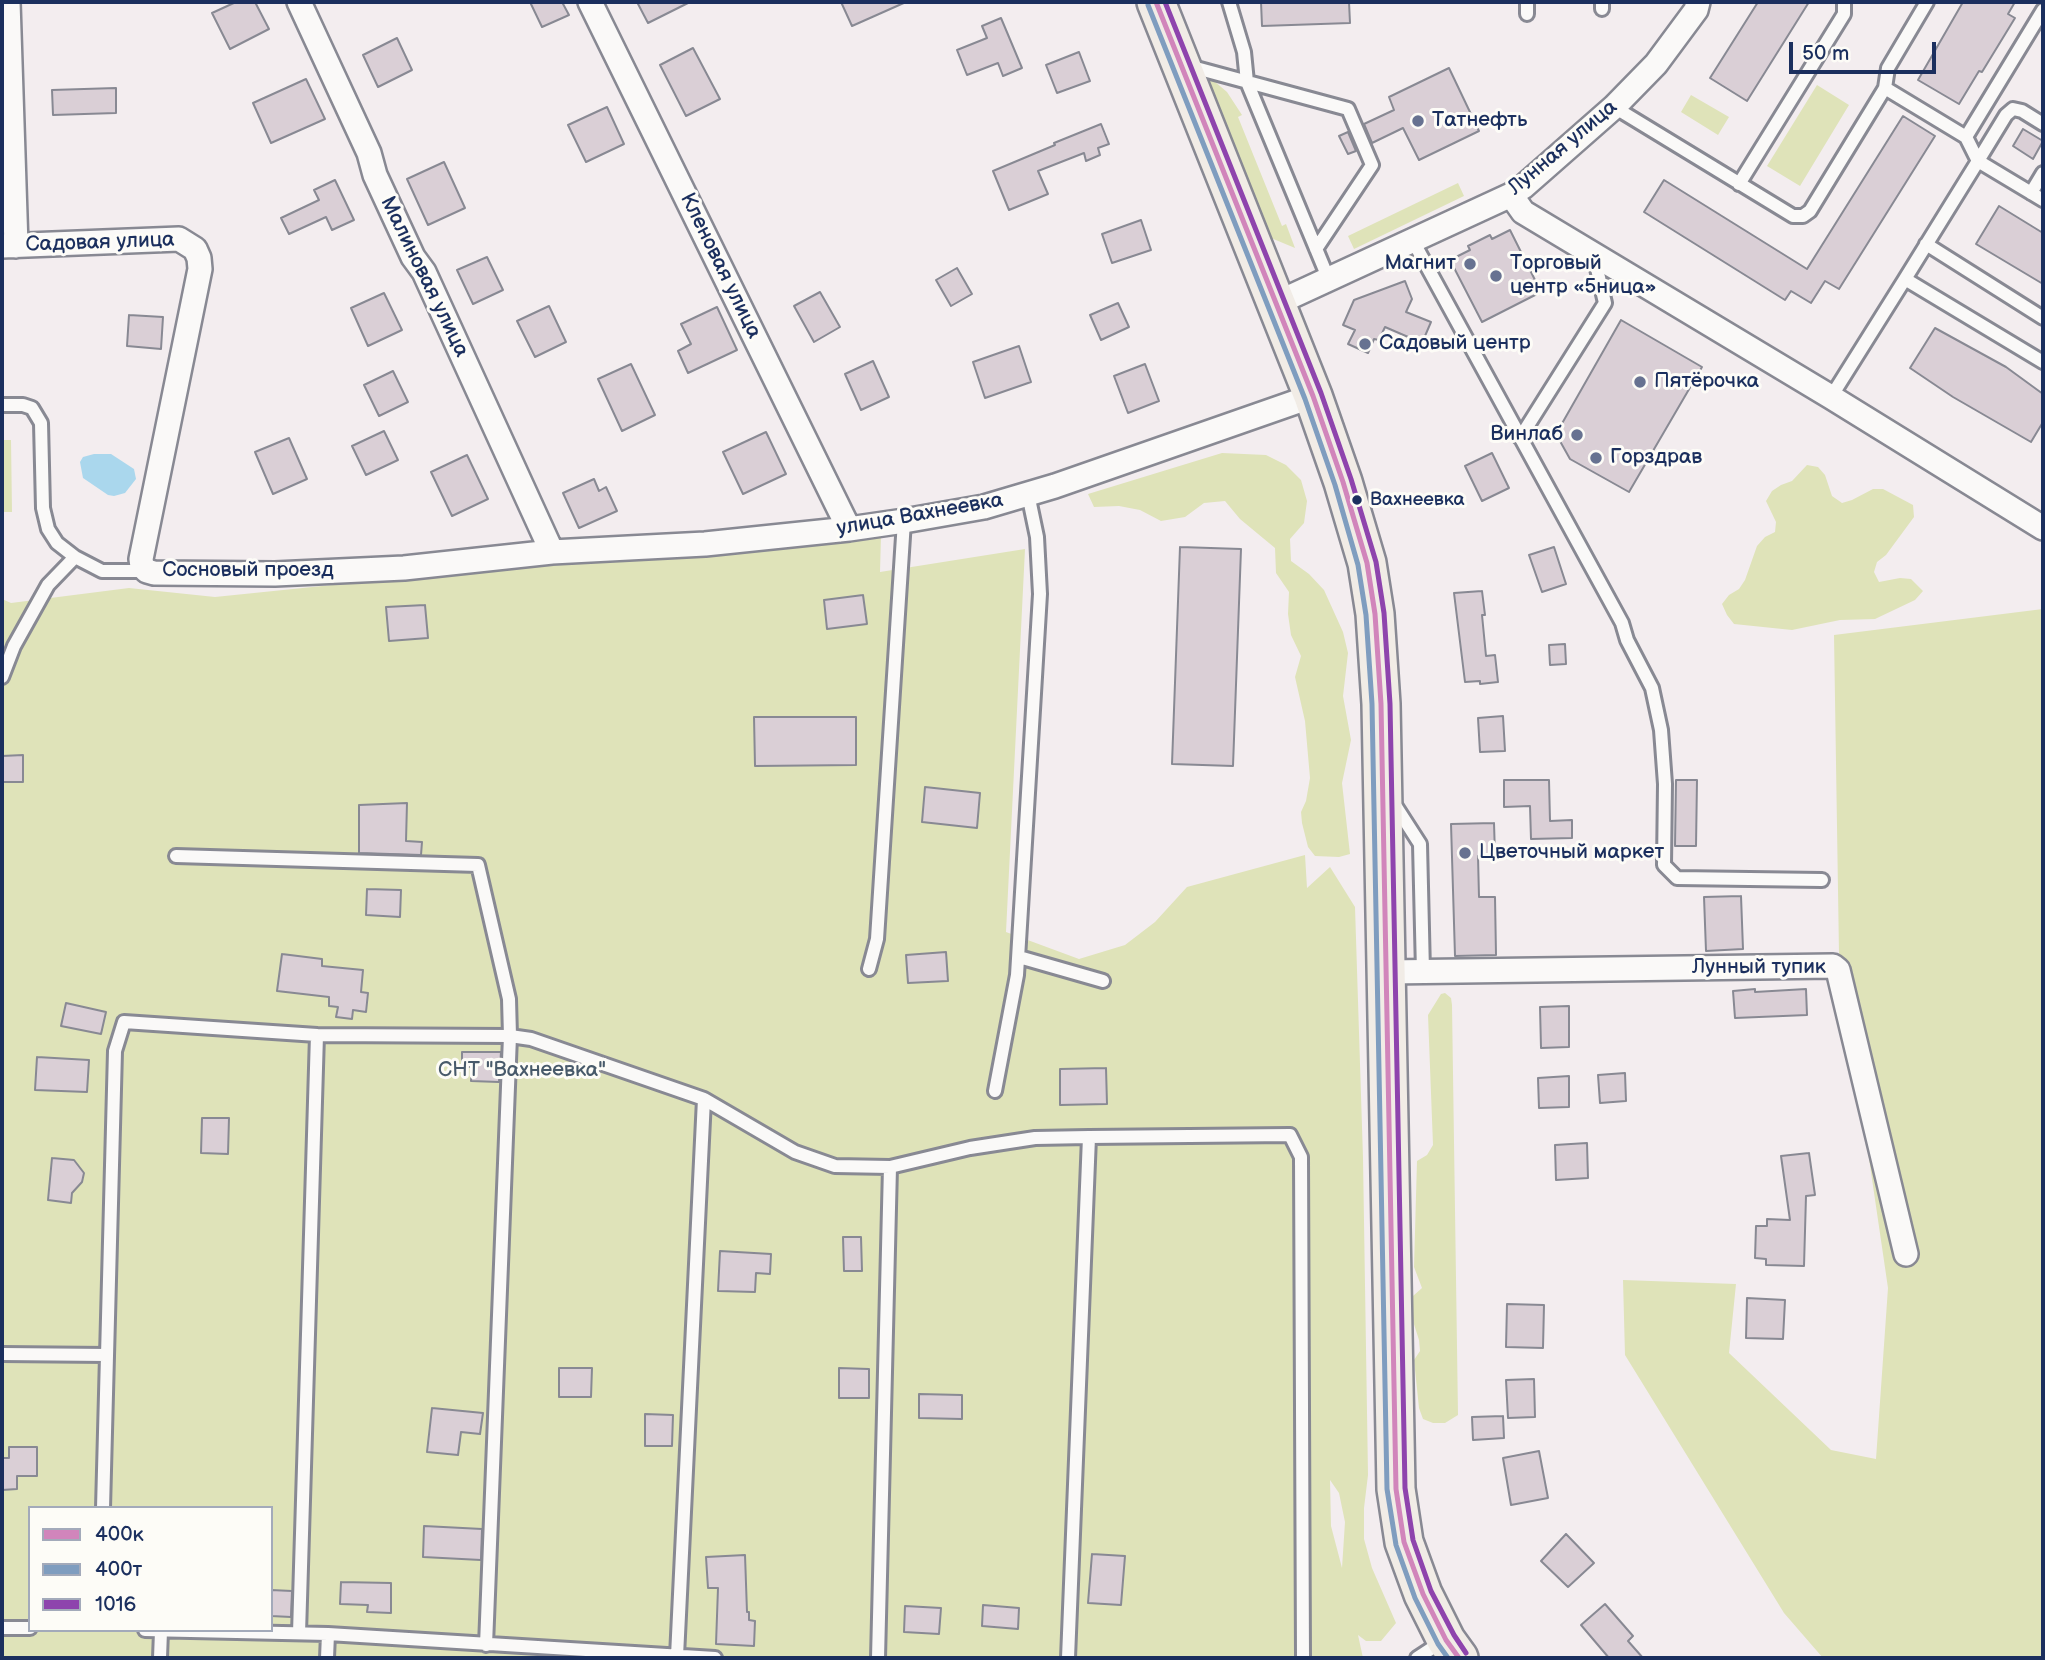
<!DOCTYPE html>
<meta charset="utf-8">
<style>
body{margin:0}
#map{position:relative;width:2045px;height:1660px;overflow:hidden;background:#f3edef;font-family:"Balsamiq Sans",sans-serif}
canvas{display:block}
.frame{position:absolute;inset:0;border:4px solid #1b2f5e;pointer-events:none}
.legend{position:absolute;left:28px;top:1506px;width:245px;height:126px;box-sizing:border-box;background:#fdfcf7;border:2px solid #a3aaba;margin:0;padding:9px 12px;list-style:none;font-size:21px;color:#1b2f5e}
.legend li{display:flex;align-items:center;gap:14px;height:35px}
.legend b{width:35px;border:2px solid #a3aaba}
.scale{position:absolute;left:1789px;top:42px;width:147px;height:32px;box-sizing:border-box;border:4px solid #1b2f5e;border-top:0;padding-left:9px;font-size:21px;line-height:24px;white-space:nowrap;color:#1b2f5e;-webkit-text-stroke:5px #fdfcf7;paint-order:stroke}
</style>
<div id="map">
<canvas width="2045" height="1660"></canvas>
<div class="frame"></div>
<ul class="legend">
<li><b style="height:9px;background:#d185bb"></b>400к</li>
<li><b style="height:9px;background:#7f9dbf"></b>400т</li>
<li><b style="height:9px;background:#8e44ad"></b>1016</li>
</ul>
<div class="scale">50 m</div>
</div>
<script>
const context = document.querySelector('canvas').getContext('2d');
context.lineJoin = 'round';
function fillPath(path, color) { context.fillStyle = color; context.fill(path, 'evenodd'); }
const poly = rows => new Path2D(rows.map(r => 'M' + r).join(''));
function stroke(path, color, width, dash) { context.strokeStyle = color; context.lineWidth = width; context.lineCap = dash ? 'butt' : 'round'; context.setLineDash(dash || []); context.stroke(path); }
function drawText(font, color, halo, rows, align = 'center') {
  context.font = font + ' "Balsamiq Sans",sans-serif'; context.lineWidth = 6; context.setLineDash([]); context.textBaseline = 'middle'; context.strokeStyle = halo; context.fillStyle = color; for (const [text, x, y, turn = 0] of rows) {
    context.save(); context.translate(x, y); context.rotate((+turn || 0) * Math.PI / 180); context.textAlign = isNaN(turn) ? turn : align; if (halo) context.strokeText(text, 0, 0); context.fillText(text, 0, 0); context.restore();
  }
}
const green = poly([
 [1202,76,1214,81,1227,92,1242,115,1238,117,1282,226,1286,224,1295,248,1271,238],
 [1817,85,1849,105,1800,186,1767,166],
 [1691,95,1729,117,1718,135,1681,112],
 [1458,183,1464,196,1354,249,1348,236],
 [2,440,11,440,12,512,2,512],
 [1222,453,1266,455,1286,465,1301,480,1307,501,1304,523,1290,539,1291,561,1309,574,1324,590,1343,632,1348,653,1343,696,1351,740,1342,783,1350,854,1339,857,1315,856,1308,847,1302,823,1301,812,1306,801,1310,778,1305,721,1295,677,1301,656,1291,635,1288,614,1289,592,1276,573,1275,548,1240,519,1225,501,1204,503,1185,517,1161,521,1140,510,1119,506,1094,507,1088,494],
 [1807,465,1818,467,1825,475,1832,496,1842,503,1852,500,1873,489,1883,489,1913,505,1914,517,1886,555,1877,562,1874,572,1879,582,1900,578,1911,579,1923,591,1915,600,1875,619,1840,620,1792,630,1734,624,1727,615,1722,604,1729,595,1739,589,1745,580,1757,546,1765,537,1775,532,1776,522,1766,501,1772,491,1781,485,1792,481],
 [881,535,880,572,1025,549,1006,932,1079,959,1125,945,1155,922,1187,887,1305,855,1307,888,1330,867,1355,907,1363,1158,1368,1475,1364,1508,1364,1539,1372,1568,1396,1623,1381,1641,1366,1641,1358,1635,1363,1658,2,1658,2,599,11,603,129,588,215,597,478,570,704,556],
 [1330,1480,1339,1493,1345,1522,1342,1568,1331,1526],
 [30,1508,271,1508,271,1630,30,1630],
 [2043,609,2043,1658,1823,1658,1784,1613,1625,1355,1623,1280,1736,1284,1729,1353,1831,1450,1876,1459,1888,1288,1839,954,1834,635],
 [1445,993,1451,998,1452,1005,1458,1415,1445,1423,1433,1423,1423,1419,1419,1408,1414,1360,1420,1351,1419,1340,1412,1318,1411,1307,1413,1296,1422,1288,1414,1267,1417,1161,1427,1155,1433,1145,1428,1015,1441,994]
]);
const water = poly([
 [94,454,111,454,134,469,136,479,125,493,114,496,108,495,83,478,80,462,83,457]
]);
const building = poly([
 [236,2,255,2,269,29,230,49,212,13,236,2],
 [530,2,562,2,569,15,542,27,530,2],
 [637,2,690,2,648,23,637,2],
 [841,2,906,2,852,26,841,2],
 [1261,2,1349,2,1350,23,1262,26,1261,2],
 [1758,2,1809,2,1747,101,1710,78,1758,2],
 [1963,2,2015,2,2008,14,2015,18,1982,72,1979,71,1959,104,1918,80,1963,2],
 [1001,18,1022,68,1003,76,998,63,967,75,957,50,987,38,982,26,1001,18],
 [397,38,412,70,378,87,363,55,397,38],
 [693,48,720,99,686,116,660,65,693,48],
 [1079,52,1090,81,1057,93,1046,65,1079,52],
 [1449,68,1479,131,1419,160,1403,128,1372,143,1364,124,1394,110,1389,97,1449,68],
 [306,79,325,119,271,143,253,103,306,79],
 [116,88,116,113,53,115,52,90,116,88],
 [607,107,624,144,586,162,568,125,607,107],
 [1903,116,1935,136,1839,289,1825,281,1811,303,1791,291,1785,300,1644,212,1664,180,1807,269,1903,116],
 [1101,124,1109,144,1098,148,1100,155,1086,161,1084,153,1038,171,1048,194,1009,210,993,171,1055,145,1054,143,1101,124],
 [2023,129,2043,141,2033,159,2013,146,2023,129],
 [1348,132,1356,151,1348,154,1339,136,1348,132],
 [444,162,465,208,428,225,407,179,444,162],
 [335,180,354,220,332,230,326,217,289,234,281,218,319,200,314,190,335,180],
 [1999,206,2043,233,2043,284,1976,244,1999,206],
 [1141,220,1151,250,1112,263,1102,234,1141,220],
 [1510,230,1541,292,1482,322,1450,260,1470,250,1468,246,1490,235,1492,239,1510,230],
 [487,257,503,290,473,304,457,270,487,257],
 [957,268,972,294,951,306,936,280,957,268],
 [1405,281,1412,299,1406,312,1431,322,1422,343,1385,327,1379,340,1374,339,1368,353,1348,344,1355,330,1343,325,1354,300,1405,281],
 [820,292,840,327,814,342,794,306,820,292],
 [384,293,402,330,368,346,351,308,384,293],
 [1118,303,1129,327,1101,340,1090,315,1118,303],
 [549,306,566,342,535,357,517,321,549,306],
 [717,307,737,350,688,373,678,351,691,344,681,324,717,307],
 [129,315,163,317,161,349,127,346,129,315],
 [1621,320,1702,367,1629,492,1570,459,1556,434,1621,320],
 [1935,328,2006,367,2043,394,2043,422,2031,442,1953,397,1910,368,1935,328],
 [1019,346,1031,382,985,398,973,362,1019,346],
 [873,361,889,397,861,410,845,374,873,361],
 [631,364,655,415,622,431,598,379,631,364],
 [1145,364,1159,401,1128,413,1114,376,1145,364],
 [393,371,408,402,379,416,364,385,393,371],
 [384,431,398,460,366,475,352,446,384,431],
 [766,432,786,474,743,494,723,452,766,432],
 [289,438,307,479,273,494,255,452,289,438],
 [1492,453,1509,488,1482,501,1465,466,1492,453],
 [467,455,488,499,452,516,431,472,467,455],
 [594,479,599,491,606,487,617,511,579,528,563,493,594,479],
 [1180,547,1241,549,1233,766,1172,764,1180,547],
 [1554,547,1566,584,1542,592,1529,555,1554,547],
 [1482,591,1485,615,1482,615,1486,656,1495,655,1498,682,1480,684,1480,681,1465,682,1454,593,1482,591],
 [863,595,867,624,827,629,824,600,863,595],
 [425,605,428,638,389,641,386,607,425,605],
 [1565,644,1566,664,1550,665,1549,645,1565,644],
 [1503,716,1505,751,1480,752,1478,718,1503,716],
 [754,717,856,717,856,765,755,766,754,717],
 [23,755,23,782,2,782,2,756,23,755],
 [1504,780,1549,780,1550,821,1572,820,1572,838,1531,839,1530,806,1504,807,1504,780],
 [1676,780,1697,780,1696,846,1675,846,1676,780],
 [925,787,980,793,977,828,922,822,925,787],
 [407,803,406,841,422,842,421,855,359,853,359,805,407,803],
 [1494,823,1495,855,1478,856,1479,897,1495,897,1496,955,1455,956,1451,824,1494,823],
 [367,889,401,890,400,917,366,915,367,889],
 [1741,896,1743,949,1706,951,1704,897,1741,896],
 [946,952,948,981,908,983,906,955,946,952],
 [282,954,322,959,322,966,363,970,361,992,368,993,366,1012,353,1010,352,1019,336,1017,338,1007,329,1006,329,997,277,991,282,954],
 [1755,989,1755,992,1806,989,1807,1015,1735,1018,1733,991,1755,989],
 [66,1003,106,1012,101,1034,61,1026,66,1003],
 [1569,1006,1569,1047,1541,1048,1540,1007,1569,1006],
 [462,1052,501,1052,499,1082,471,1081,472,1067,462,1067,462,1052],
 [37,1057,89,1060,87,1092,35,1090,37,1057],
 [1106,1068,1107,1104,1060,1105,1060,1069,1106,1068],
 [1625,1073,1626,1101,1600,1103,1598,1075,1625,1073],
 [1569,1076,1569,1107,1539,1108,1538,1078,1569,1076],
 [202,1118,229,1118,228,1154,201,1153,202,1118],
 [1587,1143,1588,1178,1556,1180,1555,1145,1587,1143],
 [1809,1153,1815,1195,1806,1196,1804,1266,1766,1265,1766,1259,1755,1258,1756,1226,1767,1226,1767,1219,1790,1220,1781,1156,1809,1153],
 [52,1158,74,1160,84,1173,82,1182,72,1193,71,1203,48,1200,52,1158],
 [843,1237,861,1237,862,1271,844,1271,843,1237],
 [720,1251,771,1254,770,1274,756,1273,755,1292,718,1291,720,1251],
 [1747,1298,1785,1300,1783,1339,1746,1338,1747,1298],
 [1507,1304,1544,1305,1543,1348,1506,1347,1507,1304],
 [559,1368,592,1368,591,1397,559,1397,559,1368],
 [839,1368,869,1369,869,1398,839,1398,839,1368],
 [1534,1379,1535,1417,1508,1418,1506,1380,1534,1379],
 [919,1394,962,1395,962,1419,919,1418,919,1394],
 [432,1408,483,1413,480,1434,461,1432,458,1455,427,1452,432,1408],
 [645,1414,673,1415,672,1446,645,1446,645,1414],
 [1503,1416,1504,1438,1473,1440,1472,1417,1503,1416],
 [9,1447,37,1447,37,1476,17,1476,17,1489,2,1490,2,1458,9,1458,9,1447],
 [1539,1451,1548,1498,1511,1505,1503,1458,1539,1451],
 [424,1526,482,1529,481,1560,423,1557,424,1526],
 [1566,1534,1594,1563,1568,1587,1541,1561,1566,1534],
 [1092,1554,1125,1556,1121,1605,1088,1603,1092,1554],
 [745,1555,747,1612,749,1612,749,1620,755,1621,754,1646,716,1644,718,1588,708,1588,706,1557,745,1555],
 [341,1582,391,1583,391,1613,367,1612,368,1605,340,1604,341,1582],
 [271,1590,292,1591,291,1617,271,1616,271,1590],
 [1605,1604,1633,1636,1628,1641,1643,1658,1609,1658,1581,1625,1605,1604],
 [983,1605,1019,1608,1018,1629,982,1626,983,1605],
 [905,1606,941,1608,939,1634,904,1632,905,1606]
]);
const service = poly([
 [1229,2,1244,52,1247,82,1329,280],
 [1602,9,1602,2],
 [1527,14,1527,2],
 [1189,62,1196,68,1348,109,1372,165,1316,249],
 [1885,88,1966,137,1978,161,1905,279],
 [1614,107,1793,216,1803,216,1810,211,1885,88,1888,68,1927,2],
 [2043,124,2022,111,2013,109,2006,115,1978,161,2043,200],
 [1966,137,2043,10],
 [1739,184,1844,14,1844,2],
 [2031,193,2043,173],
 [1413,241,1622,623,1627,640,1652,688,1661,730,1665,784,1664,865,1677,878,1822,880],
 [1926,244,2043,318],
 [1831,397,1905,279,2043,362],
 [2,405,23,405,32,408,41,423,43,508,48,529,57,543,75,557,102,571,147,571],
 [1520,438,1605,303,1594,256],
 [2,677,14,646,48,585,75,557],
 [1393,802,1420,844,1423,972],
 [176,856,478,865,509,999,510,1036,317,1035,299,1633],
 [1019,957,1103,981],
 [869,969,877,939,904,521],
 [995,1091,1017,975,1040,594,1037,537,1028,494],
 [2,1354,107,1355],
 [103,1508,115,1051,124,1022,317,1035],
 [2,1628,30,1628],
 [145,1630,328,1634,715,1658],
 [486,1645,510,1036,531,1039,704,1099],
 [677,1656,704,1099,795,1152,835,1166,890,1167],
 [160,1658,161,1631],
 [327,1658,328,1634],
 [878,1658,890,1167,970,1148,1035,1138,1089,1137],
 [1068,1658,1089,1137,1290,1135,1301,1157,1303,1658],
 [1417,1658,1443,1641]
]);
const minor = poly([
 [8,2,16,246],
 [299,2,369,153,375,175,413,257,424,272,552,552],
 [590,2,849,529],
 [1511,195,1523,212,1831,397,2043,528],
 [2,246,179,239,195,249,199,258,200,269,141,559,142,566,147,571,154,573,275,574,404,568,552,552,705,544,849,529,904,521,984,507,1055,486,1313,396],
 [1277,303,1511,195,1523,187,1614,107,1656,64,1696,10,1698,2],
 [1387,972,1833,966,1838,970,1906,1254]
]);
const primary = poly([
 [1156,2,1313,396,1343,482,1367,563,1375,614,1381,704,1396,1489,1404,1542,1423,1594,1446,1640,1459,1658]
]);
const bus1 = poly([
 [1156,2,1313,396,1343,482,1367,563,1375,614,1381,704,1396,1489,1404,1542,1423,1594,1446,1640,1459,1658]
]);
const bus2 = poly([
 [1148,5,1305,399,1335,485,1358,565,1366,615,1372,704,1387,1489,1396,1545,1415,1598,1438,1644,1448,1658]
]);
const bus3 = poly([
 [1165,2,1321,393,1351,479,1376,562,1384,613,1390,704,1405,1488,1413,1540,1431,1591,1454,1635,1466,1653]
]);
const markers = [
 [1418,121,7,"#677291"],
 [1470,264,7,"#677291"],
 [1496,276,7,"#677291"],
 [1365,344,7,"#677291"],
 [1640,382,7,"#677291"],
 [1577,435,7,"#677291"],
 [1596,458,7,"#677291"],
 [1357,500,6,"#1b2f5e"],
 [1465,853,7,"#677291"]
];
const busNames = [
 ["Вахнеевка",1370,500]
];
const poiNames = [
 ["Татнефть",1432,121],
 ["Магнит",1456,264,"right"],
 ["Торговый",1510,264],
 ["центр «5ница»",1510,288],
 ["Садовый центр",1379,344],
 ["Пятёрочка",1654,382],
 ["Винлаб",1563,435,"right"],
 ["Горздрав",1610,458],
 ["Цветочный маркет",1479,853]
];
const streetNames = [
 ["Лунная улица",1563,148,-40],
 ["Садовая улица",100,243,-2],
 ["Кленовая улица",720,266,64],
 ["Малиновая улица",424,277,64],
 ["улица Вахнеевка",920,515,-10],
 ["Сосновый проезд",248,571],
 ["Лунный тупик",1759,968]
];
const parkNames = [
 ["СНТ \"Вахнеевка\"",522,1071]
];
fillPath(green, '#dfe3b9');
fillPath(water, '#aad7ed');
fillPath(building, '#dacfd6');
stroke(building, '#888993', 2);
stroke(service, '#888993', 18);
stroke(minor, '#888993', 28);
stroke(primary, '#888993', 42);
stroke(service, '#faf9f8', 12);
stroke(minor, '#faf9f8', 23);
stroke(primary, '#f1ece6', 37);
stroke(bus1, '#d185bb', 5);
stroke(bus2, '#7f9dbf', 5);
stroke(bus3, '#8e44ad', 5);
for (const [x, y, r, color] of markers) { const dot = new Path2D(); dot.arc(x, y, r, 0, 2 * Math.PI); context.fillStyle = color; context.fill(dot); stroke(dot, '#fdfcf7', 2.5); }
drawText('19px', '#1b2f5e', '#fdfcf7', busNames, 'left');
drawText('21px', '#1b2f5e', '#fdfcf7', poiNames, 'left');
drawText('21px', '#1b2f5e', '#fdfcf7', streetNames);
drawText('21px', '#485a6a', '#fdfcf7', parkNames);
</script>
